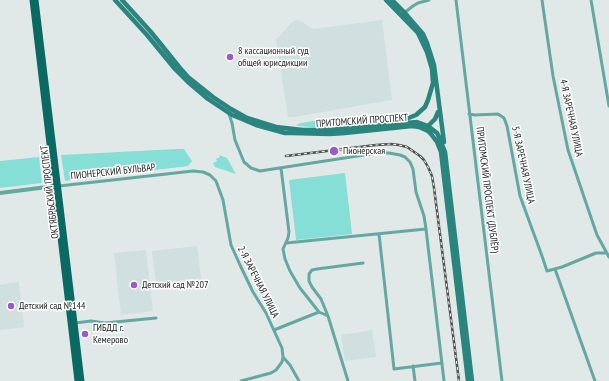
<!DOCTYPE html>
<meta charset="utf-8">
<style>
body{margin:0}
canvas{display:block;background:#e1e9e8}
</style>
<canvas width="609" height="381"></canvas>
<script>
const context = document.querySelector('canvas').getContext('2d');
context.lineJoin = 'round';
function fillPath(path, color) { context.fillStyle = color; context.fill(path, 'evenodd'); }
const poly = rows => new Path2D(rows.map(r => 'M' + r).join(''));
function stroke(path, color, width, dash) { context.strokeStyle = color; context.lineWidth = width; context.lineCap = dash ? 'butt' : 'round'; context.setLineDash(dash || []); context.stroke(path); }
function drawText(font, color, halo, rows, align = 'center') {
  context.font = font + ' "PT Sans Narrow",sans-serif'; context.lineWidth = 3; context.setLineDash([]); context.textBaseline = 'middle'; context.strokeStyle = halo; context.fillStyle = color; for (const [text, x, y, turn = 0] of rows) {
    context.save(); context.translate(x, y); context.rotate((+turn || 0) * Math.PI / 180); context.textAlign = isNaN(turn) ? turn : align; if (halo) context.strokeText(text, 0, 0); context.fillText(text, 0, 0); context.restore();
  }
}
const built = poly([
 [299,20,313,29,382,20,392,100,294,117,288,117,276,40,293,21],
 [197,246,201,278,156,283,152,251],
 [146,250,153,311,121,315,114,253],
 [19,282,24,327,0,330,0,285],
 [372,330,376,357,345,361,341,335]
]);
const green = poly([
 [331,118,333,120,333,124,330,129,299,126,296,125,301,123],
 [177,149,184,149,192,161,188,166,65,181,61,155],
 [219,155,227,158,236,174,215,167,213,163,217,161,216,159,220,157],
 [39,157,42,183,0,188,0,161],
 [345,173,352,234,296,240,289,180]
]);
const minor = poly([
 [456,0,502,381],
 [542,0,553,76,568,150,597,235,609,257],
 [591,0,609,106],
 [404,13,413,6,418,3,429,0],
 [229,114,232,123,235,140,244,162,251,168,260,171,377,153,389,153,400,155,405,157,410,162,413,169,416,192,424,216,426,229],
 [469,114,475,115,498,114,504,118,507,126,520,196,542,256,547,271,562,267,596,253,607,253],
 [281,168,289,232,288,238,283,249,285,259,290,271,300,288,319,312],
 [59,186,193,171,203,172,210,175,216,181,223,200,231,245,240,265,253,292,266,313,282,348,283,357,282,362,276,370,271,373,241,381],
 [379,234,394,369,442,363],
 [286,243,426,229,444,381],
 [555,269,595,381],
 [75,323,91,321,105,323,156,318],
 [274,330,319,312,328,316],
 [283,357,290,365,299,381],
 [413,366,415,381],
 [348,381,328,316,321,299,312,287,309,281,309,274,312,270,317,269,363,263]
]);
const tertiary = poly([
 [0,193,55,186]
]);
const secondary = poly([
 [115,0,147,35,175,69,188,82,208,99,232,115,242,119,256,125,285,133,292,133,330,134,345,133,412,126,419,127,428,131,431,134,437,142,441,152,468,381],
 [122,0,151,32,180,68,188,77,213,97,231,109,247,118,276,127,303,130,329,130,417,122,428,126,437,133,439,137,445,152,472,381],
 [386,0,418,33,427,52,432,69,433,83,428,100,425,107,416,115,401,121],
 [392,0,404,12,423,34,427,43,434,65,444,142],
 [427,127,435,119,438,112]
]);
const primary = poly([
 [32,0,77,381],
 [36,0,82,381]
]);
const rail = poly([
 [286,156,376,145,391,144,399,145,407,147,420,156,424,160,428,167,432,176,434,188,459,381]
]);
const markers = [
 [230,57,4,"#9c59ce"],
 [334,151,5,"#9c59ce"],
 [134,285,4,"#9c59ce"],
 [11,306,4,"#9c59ce"],
 [85,334,4,"#9c59ce"]
];
const poiNames = [
 ["8 кассационный суд",238,51],
 ["общей юрисдикции",238,63],
 ["Пионерская",343,151],
 ["Детский сад №207",142,285],
 ["Детский сад №144",19,306],
 ["ГИБДД г.",93,328],
 ["Кемерово",93,340]
];
const streetNames = [
 ["4-Я ЗАРЕЧНАЯ УЛИЦА",571,118,78],
 ["ПРИТОМСКИЙ ПРОСПЕКТ",362,121,-4],
 ["5-Я ЗАРЕЧНАЯ УЛИЦА",523,165,78],
 ["ПИОНЕРСКИЙ БУЛЬВАР",113,172,-6],
 ["ПРИТОМСКИЙ ПРОСПЕКТ (ДУБЛЁР)",487,190,83],
 ["ОКТЯБРЬСКИЙ ПРОСПЕКТ",50,192,-97],
 ["2-Я ЗАРЕЧНАЯ УЛИЦА",258,282,63]
];
fillPath(built, '#cfe0de');
fillPath(green, '#85dfd7');
stroke(minor, '#65a8a2', 3);
stroke(tertiary, '#65a8a2', 4);
stroke(secondary, '#2a857e', 4.5);
stroke(primary, '#0b6963', 5);
stroke(rail, '#4d5150', 2.5);
stroke(rail, '#fff', 1, [3]);
for (const [x, y, r, color] of markers) { const dot = new Path2D(); dot.arc(x, y, r, 0, 2 * Math.PI); context.fillStyle = color; context.fill(dot); stroke(dot, '#fff', 1.5); }
drawText('10px', '#1a1d1c', '#fff', poiNames, 'left');
drawText('10px', '#1a1d1c', '#fff', streetNames);
</script>
